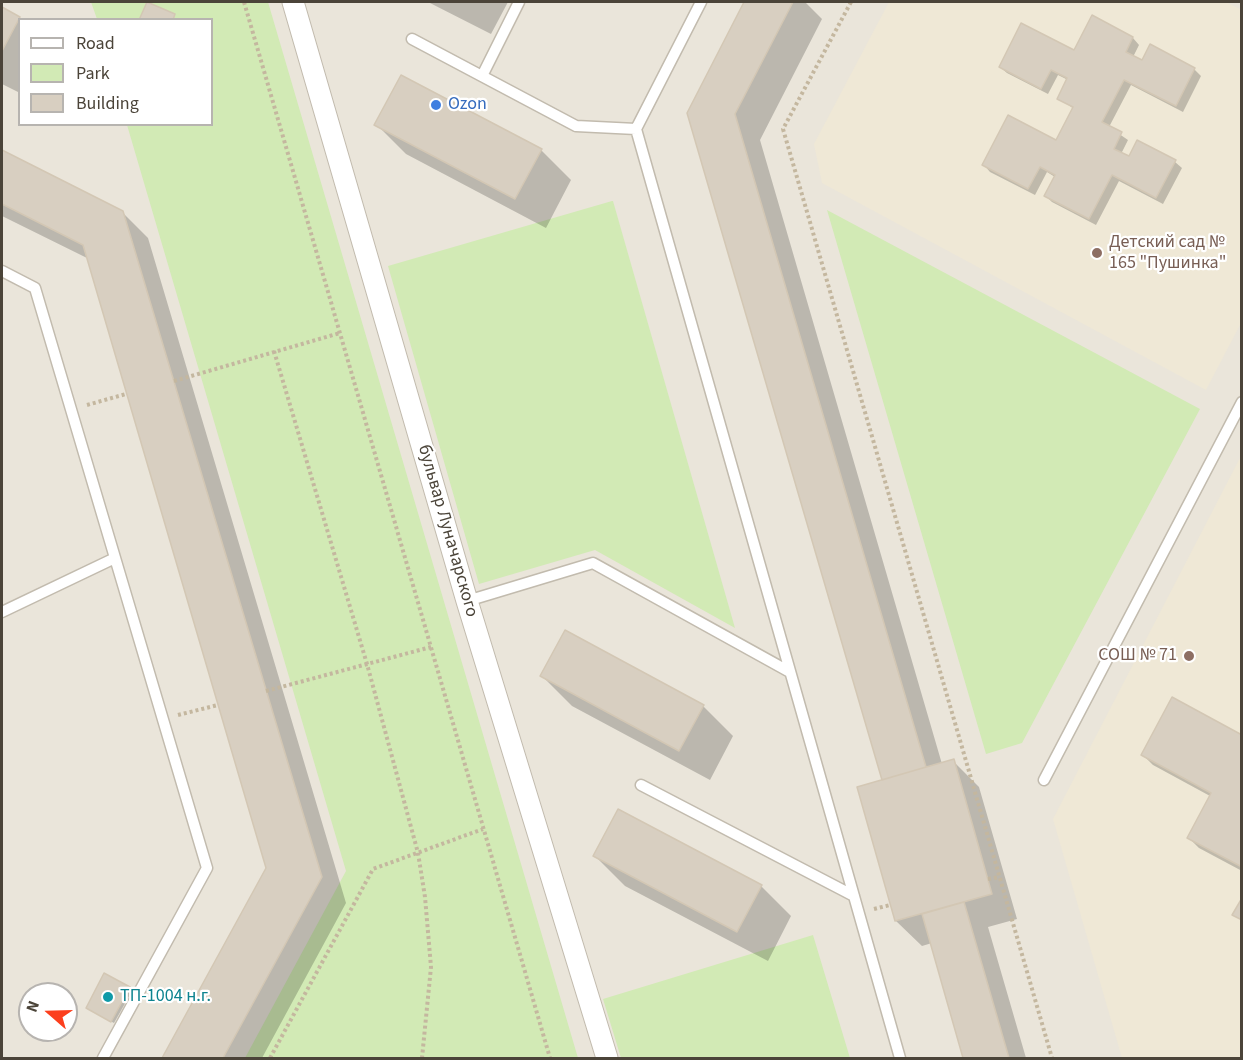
<!DOCTYPE html>
<meta charset="utf-8">
<style>
body{margin:0}
#map{position:relative;width:1243px;height:1060px;overflow:hidden;background:#f6f3ec;font-family:"Source Sans 3",sans-serif}
canvas{display:block}
.frame{position:absolute;inset:0;border:3px solid #4b4439;pointer-events:none}
.legend{position:absolute;left:18px;top:18px;width:195px;height:108px;box-sizing:border-box;background:#fff;border:2px solid #b7b4b0;margin:0;padding:8px 10px;list-style:none;font-size:18px;color:#4b4439}
.legend li{display:flex;align-items:center;gap:12px;height:30px}
.legend b{width:30px;border:2px solid #b7b4b0}
.north{position:absolute;left:18px;top:982px;width:60px;height:60px;box-sizing:border-box;background:#fff;border:2px solid #b7b4b0;border-radius:50%;rotate:290deg;font-size:16px;font-weight:700;line-height:24px;text-align:center;color:#4b4439}
.north::after{content:'';display:block;margin:auto;width:21px;height:27px;background:#fc3f1d;clip-path:polygon(50% 0,100% 100%,50% 72%,0 100%)}
</style>
<div id="map">
<canvas width="1243" height="1060"></canvas>
<div class="frame"></div>
<ul class="legend">
<li><b style="height:8px;background:#fff"></b>Road</li>
<li><b style="height:16px;background:#d2eab5"></b>Park</li>
<li><b style="height:16px;background:#d8cfc1"></b>Building</li>
</ul>
<div class="north">N</div>
</div>
<script>
const context = document.querySelector('canvas').getContext('2d');
context.lineJoin = 'round';
function fillPath(path, color) { context.fillStyle = color; context.fill(path, 'evenodd'); }
const poly = rows => new Path2D(rows.map(r => 'M' + r).join(''));
function stroke(path, color, width, dash) { context.strokeStyle = color; context.lineWidth = width; context.lineCap = dash ? 'butt' : 'round'; context.setLineDash(dash || []); context.stroke(path); }
function drawText(font, color, halo, rows, align = 'center') {
  context.font = font + ' "Source Sans 3",sans-serif'; context.lineWidth = 4.5; context.setLineDash([]); context.textBaseline = 'middle'; context.strokeStyle = halo; context.fillStyle = color; for (const [text, x, y, turn = 0] of rows) {
    context.save(); context.translate(x, y); context.rotate((+turn || 0) * Math.PI / 180); context.textAlign = isNaN(turn) ? turn : align; if (halo) context.strokeText(text, 0, 0); context.fillText(text, 0, 0); context.restore();
  }
}
const residential = poly([
 [2,2,1241,2,1241,1058,2,1058],
 [20,20,212,20,212,124,20,124],
 [30,994,66,994,66,1030,30,1030]
]);
const education = poly([
 [889,2,1226,2,1242,10,1241,323,1206,390,822,183,814,144],
 [1241,456,1241,1058,1122,1058,1053,819]
]);
const green = poly([
 [91,2,268,2,578,1058,245,1058,346,871,127,125,212,124,212,20,97,19],
 [612,201,613,201,735,628,595,550,479,584,388,266],
 [827,210,1200,409,1022,743,986,754],
 [813,935,850,1058,621,1058,603,999]
]);
const shadow = poly([
 [428,2,508,2,491,34],
 [746,2,805,2,822,19,760,140,942,764,953,761,979,787,1017,919,988,927,1026,1058,965,1058,932,943,922,946,896,921,858,788,884,781,689,113],
 [2,9,20,20,20,93,2,84],
 [1133,38,1139,45,1133,57,1143,62,1194,69,1201,76,1183,112,1131,85,1109,127,1128,140,1121,154,1129,158,1175,162,1182,168,1163,204,1119,181,1096,225,1052,202,1046,196,1055,177,1047,172,1035,195,990,172,984,165,1057,142,1074,109,1059,98,1068,80,1058,75,1048,94,1007,73,1000,67],
 [376,124,541,150,571,180,546,228,406,154],
 [2,152,122,212,148,238,346,903,262,1058,164,1058,268,868,89,259,2,216],
 [566,632,703,706,733,736,710,780,572,706,542,676],
 [1242,737,1242,871,1199,848,1188,837,1210,796,1153,765,1143,755],
 [618,811,761,886,791,916,768,961,625,886,595,856],
 [129,988,132,991,114,1023,90,1010]
]);
const building = poly([
 [147,2,175,14,173,20,139,20,147,2],
 [744,2,793,2,735,114,926,767,882,780,687,113,744,2],
 [2,7,20,17,2,51,2,7],
 [1092,15,1133,37,1126,52,1142,60,1150,44,1195,68,1176,106,1124,80,1102,122,1122,132,1114,149,1129,156,1137,140,1176,160,1156,198,1112,175,1089,219,1044,196,1055,175,1040,167,1028,189,982,165,1008,115,1056,140,1073,107,1057,99,1067,78,1051,70,1041,89,999,67,1021,23,1074,50,1092,15],
 [401,75,542,149,515,199,374,125,401,75],
 [2,150,123,211,322,877,223,1058,162,1058,266,868,83,245,2,204,2,150],
 [565,630,704,705,679,751,540,676,565,630],
 [1172,697,1242,735,1242,867,1187,838,1211,793,1141,755,1172,697],
 [954,759,992,894,895,921,857,787,954,759],
 [618,809,762,885,737,932,593,856,618,809],
 [1242,898,1242,920,1232,915,1242,898],
 [964,902,1009,1058,963,1058,922,914,964,902],
 [104,973,130,987,111,1022,86,1008,104,973]
]);
const path = poly([
 [244,2,550,1058],
 [851,2,783,129,1052,1058],
 [274,351,367,664,418,853,425,897,431,967,422,1058],
 [174,381,340,333],
 [87,405,126,394],
 [266,691,431,647],
 [178,715,218,705],
 [988,879,1000,877],
 [874,909,890,905],
 [270,1058,373,869,483,829]
]);
const lane = poly([
 [701,2,636,129,900,1058],
 [412,39,576,126,636,129],
 [482,76,519,2],
 [2,271,35,288,207,868,103,1058],
 [467,601,593,563,790,672],
 [2,612,115,558],
 [1044,780,1242,402],
 [641,785,854,896]
]);
const street = poly([
 [293,2,467,601,607,1058]
]);
const markers = [
 [436,105,6,"#3f7fe0"],
 [1097,253,6,"#8d6e63"],
 [1189,656,6,"#8d6e63"],
 [108,997,6,"#0f9aa8"]
];
const shopNames = [
 ["Ozon",448,105]
];
const educationNames = [
 ["Детский сад №",1109,243],
 ["165 \"Пушинка\"",1109,264],
 ["СОШ № 71",1177,656,"right"]
];
const streetNames = [
 ["бульвар Луначарского",447,531,74]
];
const cultureNames = [
 ["ТП-1004 н.г.",120,997]
];
fillPath(residential, '#eae5da');
fillPath(education, '#efe8d6');
fillPath(green, '#d2eab5');
fillPath(shadow, '#0003');
fillPath(building, '#d8cfc1');
stroke(building, '#d3c7b4', 1.5);
stroke(lane, '#c2bbae', 13);
stroke(street, '#c2bbae', 23);
stroke(path, '#c4b79f', 4, [3, 3]);
stroke(lane, '#fff', 10);
stroke(street, '#fff', 21);
for (const [x, y, r, color] of markers) { const dot = new Path2D(); dot.arc(x, y, r, 0, 2 * Math.PI); context.fillStyle = color; context.fill(dot); stroke(dot, '#fff', 2); }
drawText('18px', '#366cbe', '#fff', shopNames, 'left');
drawText('18px', '#785e54', '#fff', educationNames, 'left');
drawText('18px', '#4b4439', '#fff', streetNames);
drawText('18px', '#0d838f', '#fff', cultureNames, 'left');
</script>
